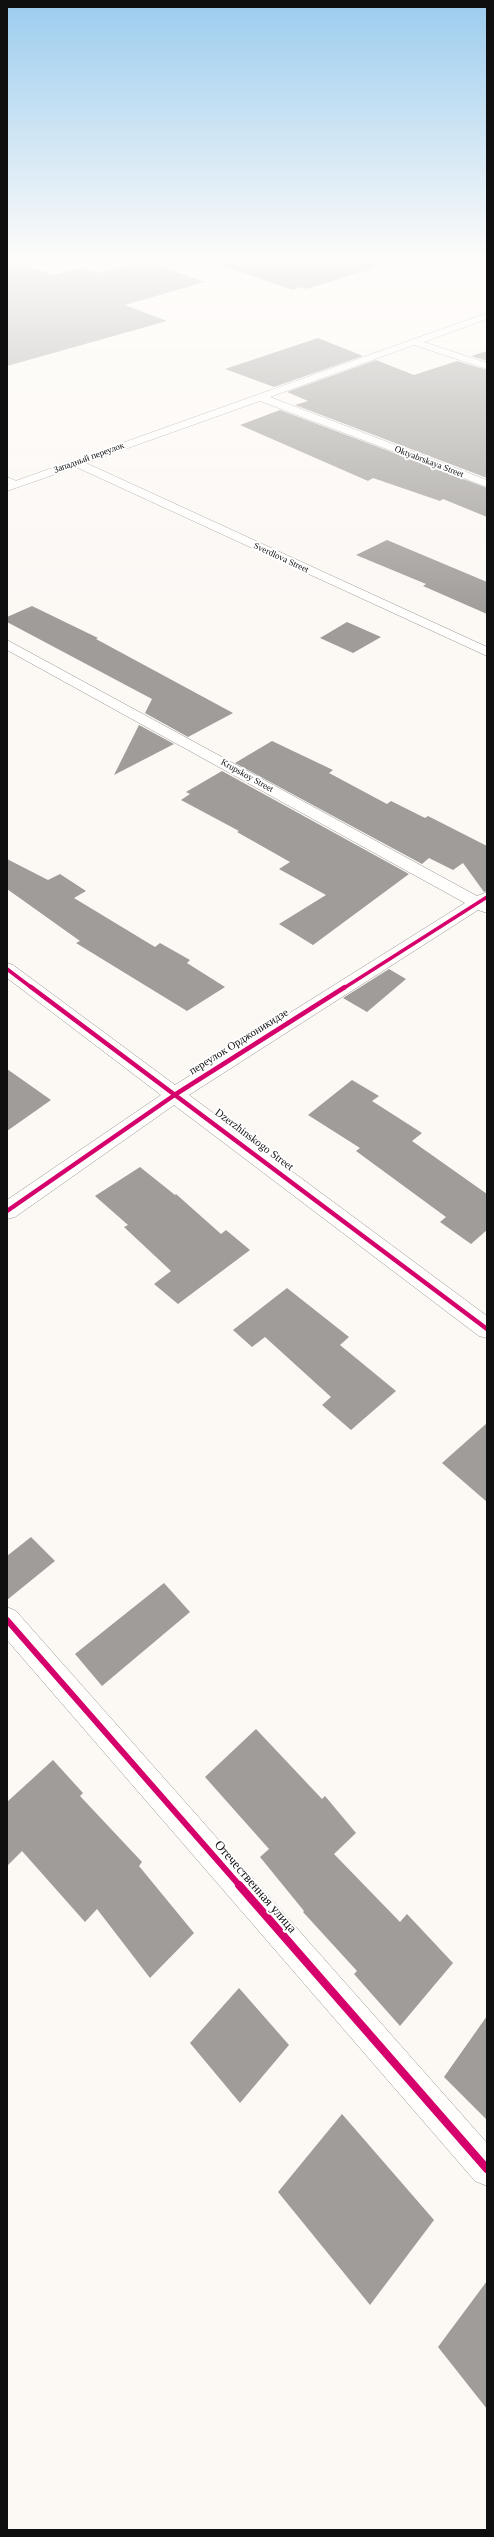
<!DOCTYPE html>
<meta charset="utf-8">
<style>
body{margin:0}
#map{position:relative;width:494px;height:2537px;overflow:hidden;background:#fcf8f4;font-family:"Times New Roman",serif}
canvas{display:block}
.frame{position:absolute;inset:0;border:8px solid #0f0f0f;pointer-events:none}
</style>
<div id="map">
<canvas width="494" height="2537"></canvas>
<div class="frame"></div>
</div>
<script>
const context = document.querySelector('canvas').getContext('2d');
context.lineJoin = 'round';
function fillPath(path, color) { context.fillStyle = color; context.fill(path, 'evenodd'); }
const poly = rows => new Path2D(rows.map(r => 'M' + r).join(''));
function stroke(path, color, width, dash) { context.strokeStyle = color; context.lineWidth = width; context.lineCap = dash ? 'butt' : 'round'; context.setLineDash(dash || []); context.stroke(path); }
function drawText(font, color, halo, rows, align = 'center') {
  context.font = font + ' "Times New Roman",serif'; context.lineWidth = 4; context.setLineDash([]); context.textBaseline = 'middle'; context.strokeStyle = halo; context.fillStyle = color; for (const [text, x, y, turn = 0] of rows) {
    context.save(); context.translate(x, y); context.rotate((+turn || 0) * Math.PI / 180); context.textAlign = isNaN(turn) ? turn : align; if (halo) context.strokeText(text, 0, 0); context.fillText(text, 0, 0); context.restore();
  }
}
const building = poly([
 [7,261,16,261,53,275,82,267,97,273,145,261,205,282,125,305,167,321,7,366],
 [224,261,374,261,375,268,306,289,301,287,293,290,223,266],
 [318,338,363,356,274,387,225,369],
 [487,351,487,361,471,356],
 [376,360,414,375,457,361,487,370,487,478,295,405,308,401,287,392],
 [280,410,487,488,487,517,443,499,440,501,373,478,368,481,240,425],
 [387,540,487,582,487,614,423,586,426,584,356,555],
 [32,606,98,638,96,639,233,713,188,737,145,713,152,699,7,622,7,617],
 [347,622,381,637,353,653,320,638],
 [139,725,174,744,114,775],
 [272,741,333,770,329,773,387,804,391,801,425,818,428,816,487,846,487,891,484,892,463,863,453,870,429,858,422,864,235,763],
 [222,771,409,874,313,945,279,924,326,895,279,869,290,862,237,832,239,831,181,800,190,794,186,792],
 [7,859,48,880,60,874,86,891,74,898,155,947,160,943,190,960,187,963,225,987,187,1011,76,943,80,941,7,889],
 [389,969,406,979,367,1012,343,998],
 [7,1069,51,1100,7,1131],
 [352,1080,379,1096,372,1101,422,1133,412,1141,487,1194,487,1230,471,1244,440,1222,446,1217,356,1151,360,1148,308,1115],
 [140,1167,175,1195,176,1194,221,1234,226,1230,250,1250,178,1304,154,1284,171,1271,124,1227,128,1225,95,1196],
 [287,1288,349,1337,340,1345,396,1391,351,1430,322,1405,331,1397,265,1337,252,1347,233,1330],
 [487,1423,487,1502,442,1463],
 [31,1537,55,1561,7,1600,7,1556],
 [164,1583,190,1612,102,1686,75,1654],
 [256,1729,322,1799,325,1796,356,1833,334,1854,400,1922,407,1914,453,1963,400,2026,354,1974,357,1971,303,1912,304,1911,260,1857,269,1849,205,1777],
 [53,1760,83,1793,80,1796,142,1862,139,1866,194,1933,150,1978,97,1909,85,1922,22,1851,7,1866,7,1802],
 [239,1988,289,2045,240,2103,190,2043],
 [487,2016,487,2120,444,2077],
 [342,2114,434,2220,370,2305,278,2192],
 [487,2281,487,2409,438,2347]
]);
const lane = poly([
 [7,477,19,482,20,484,16,487,7,483,7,477]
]);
const street = poly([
 [487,313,487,319,424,342,487,363,487,369,414,345,270,397,487,480,487,487,260,401,86,463,487,647,487,656,76,467,7,491,7,484,487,313],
 [7,640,477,896,487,892,487,913,478,910,189,1095,487,1316,487,1338,479,1336,174,1105,15,1217,7,1219,7,1200,161,1095,7,978,7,963,13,965,175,1085,465,903,7,650,7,640],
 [7,1607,16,1611,487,2143,487,2186,475,2181,7,1640,7,1607]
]);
const cyclewayFar3 = poly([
 [7,969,32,988],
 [344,988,487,897]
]);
const cyclewayFar2 = poly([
 [31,987,487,1329],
 [7,1211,176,1094,345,987]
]);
const cyclewayFar1 = poly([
 [7,1620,240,1886]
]);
const cycleway = poly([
 [239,1885,487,2169]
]);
const farStreetnames = [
 ["Западный переулок",89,458,-20],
 ["Oktyabrskaya Street",429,462,21],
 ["Sverdlova Street",281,558,25],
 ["Krupskoy Street",247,776,29]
];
const streetNames = [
 ["переулок Орджоникидзе",239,1042,-32],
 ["Dzerzhinskogo Street",254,1140,37]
];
const nearStreetnames = [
 ["Отечественная улица",255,1887,49]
];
fillPath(building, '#9f9c99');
stroke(lane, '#969492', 1);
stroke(street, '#969492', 1);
fillPath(lane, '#fffefd');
fillPath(street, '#fffefd');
stroke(cyclewayFar3, '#d6006c', 3.5);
stroke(cyclewayFar2, '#d6006c', 4.5);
stroke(cyclewayFar1, '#d6006c', 6);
stroke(cycleway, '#d6006c', 8);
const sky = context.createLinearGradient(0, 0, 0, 616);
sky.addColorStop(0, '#9bccee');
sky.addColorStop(0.42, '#fefcfa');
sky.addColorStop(1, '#fefcfa00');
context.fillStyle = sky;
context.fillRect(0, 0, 494, 616);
drawText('9px', '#0f0f0f', '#fff', farStreetnames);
drawText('11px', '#0f0f0f', '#fff', streetNames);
drawText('13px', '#0f0f0f', '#fff', nearStreetnames);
</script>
